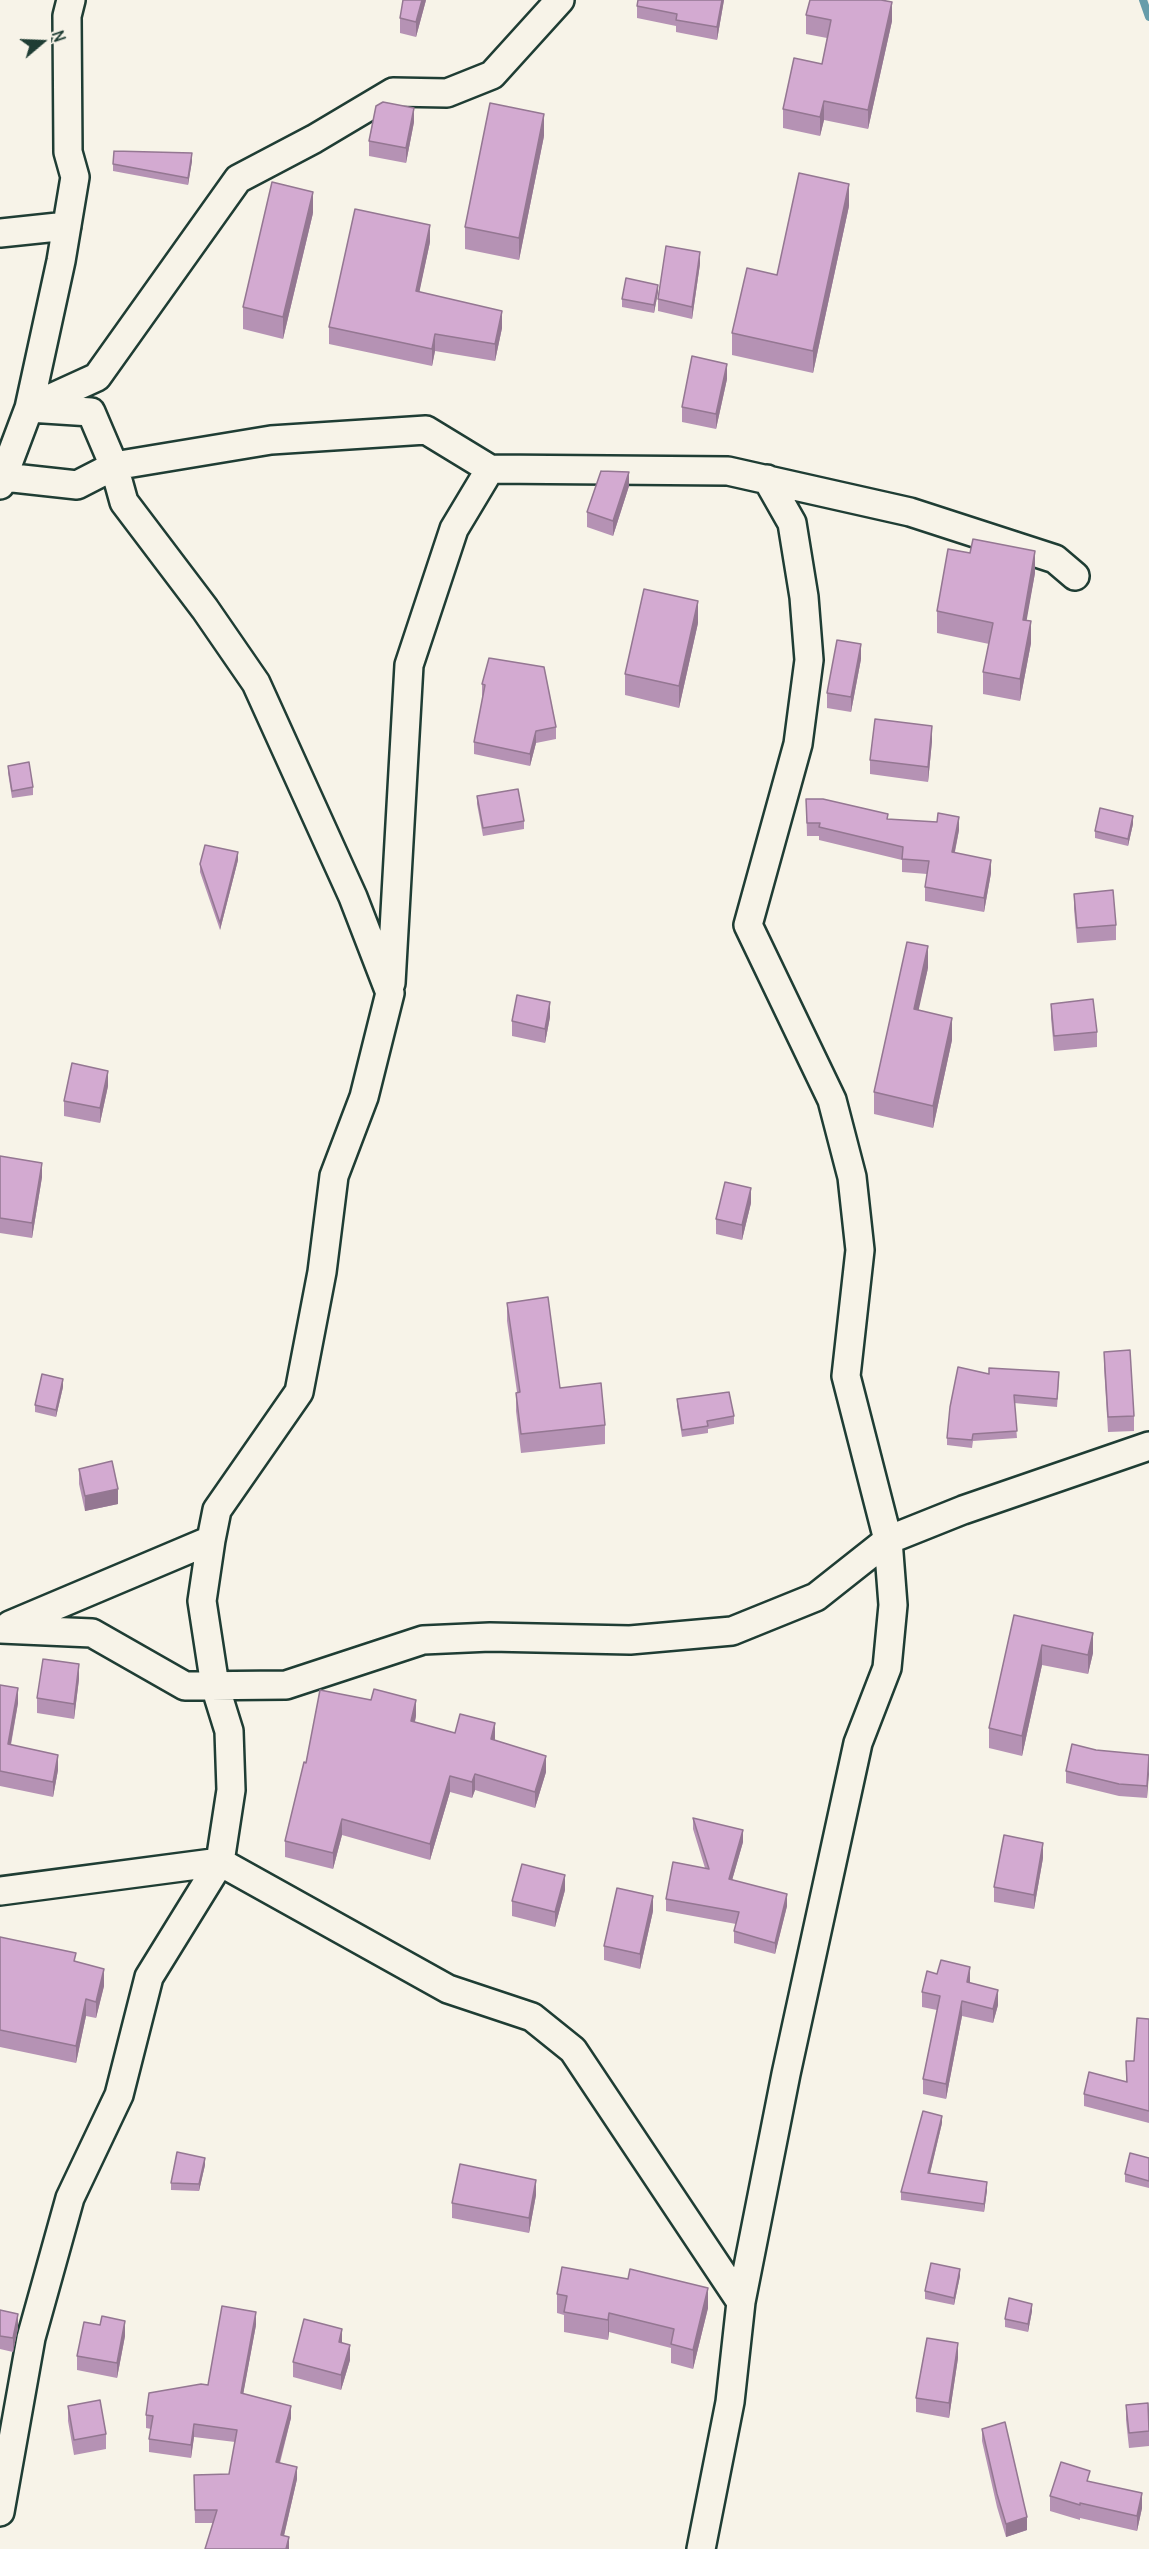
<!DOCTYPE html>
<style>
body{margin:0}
#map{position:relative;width:1149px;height:2549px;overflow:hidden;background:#f7f3e8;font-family:Delius,sans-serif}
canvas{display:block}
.north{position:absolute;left:12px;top:12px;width:60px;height:60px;-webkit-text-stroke:4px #f7f3e8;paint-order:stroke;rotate:71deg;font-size:16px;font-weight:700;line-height:24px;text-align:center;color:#1f3d34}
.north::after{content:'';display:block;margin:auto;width:21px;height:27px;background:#1f3d34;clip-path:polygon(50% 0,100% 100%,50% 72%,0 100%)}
</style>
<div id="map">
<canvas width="1149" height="2549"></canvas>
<div class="north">N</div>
</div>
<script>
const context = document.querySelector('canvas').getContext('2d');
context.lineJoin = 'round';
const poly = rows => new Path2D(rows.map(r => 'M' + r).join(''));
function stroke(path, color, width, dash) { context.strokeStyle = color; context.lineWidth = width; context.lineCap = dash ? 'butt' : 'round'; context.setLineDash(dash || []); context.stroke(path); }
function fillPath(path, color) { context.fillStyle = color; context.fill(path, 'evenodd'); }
const stream = poly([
 [1143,0,1149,17]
]);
const minor = poly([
 [0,233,67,226],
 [4,477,77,485,114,466,271,440,426,430,490,469],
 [0,485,29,408,97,377,238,179,314,139,393,92,447,93,492,75,560,0],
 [391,983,409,665,454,529,490,469,728,471,910,512,1055,559,1075,576],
 [10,1625,211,1540],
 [0,1629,92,1633,185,1686,286,1685,423,1640,490,1637,630,1640,732,1631,816,1597,888,1540,963,1510,1149,1446],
 [0,1891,220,1862,448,1989,532,2017,573,2050,741,2302],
 [0,2512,31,2338,70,2198,119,2095,149,1977,220,1862,231,1790,229,1731,215,1686,202,1601,211,1540,217,1510,299,1392,322,1272,334,1176,364,1097,390,993,353,897,256,683,205,609,124,502,114,466,91,412,29,408,61,261,75,177,68,152,67,16,71,0],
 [701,2549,730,2402,741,2302,786,2074,858,1743,887,1668,893,1605,888,1540,846,1376,860,1250,852,1177,832,1100,748,925,798,744,809,660,804,597,792,523,767,479]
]);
const wall = poly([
 [426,0,416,37,400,33,400,18],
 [724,0,717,40,676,32,676,26,637,18,637,6],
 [806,15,892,21,868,129,824,120,820,136,783,128,783,109,822,64,827,38,806,34],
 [414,122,406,163,369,156,369,141],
 [544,136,519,260,465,249,465,227],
 [192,161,188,185,113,171,113,164],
 [849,206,813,373,732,355,732,333,777,275],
 [313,213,283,339,243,329,243,307],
 [430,242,419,292,502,328,495,361,435,351,432,366,329,344,329,327],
 [700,264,692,319,658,311,658,299],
 [658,292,654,313,622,307,622,299],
 [727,379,716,429,682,422,682,407],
 [629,486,613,536,587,527,587,512],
 [1035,573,1026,620,1031,643,1020,701,983,694,983,672,989,644,937,633,937,611],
 [698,623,679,708,625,695,625,674],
 [861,659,851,712,827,708,827,693],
 [544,667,556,727,556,739,536,743,530,766,474,754,474,742,483,697,482,697,482,684],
 [932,741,928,782,870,774,870,760],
 [8,766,33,787,33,795,12,798,8,773],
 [477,796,524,821,524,829,483,836,477,804],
 [806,799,888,819,959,830,955,852,991,873,984,912,925,901,925,887,927,874,902,872,902,860,819,840,819,836,807,836],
 [1133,824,1128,846,1095,838,1095,831],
 [238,860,220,930,200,872,200,864],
 [1074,894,1116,925,1116,940,1077,943,1074,909],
 [928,968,918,1010,952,1040,933,1128,874,1114,874,1092],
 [1051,1004,1097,1032,1097,1047,1054,1051,1051,1018],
 [550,1017,545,1043,512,1036,512,1021],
 [108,1086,100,1123,64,1116,64,1101],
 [0,1156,42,1177,32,1238,0,1233],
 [751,1203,742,1240,716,1234,716,1219],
 [507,1303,560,1388,605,1425,605,1444,521,1453,516,1411,516,1393,517,1392,507,1321],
 [1104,1352,1134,1416,1134,1431,1108,1432,1104,1367],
 [989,1374,1059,1380,1057,1407,1014,1403,1017,1438,973,1441,972,1448,947,1445,947,1438],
 [63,1387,56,1417,35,1412,35,1405],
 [677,1399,734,1416,734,1424,708,1429,708,1433,682,1437,677,1406],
 [79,1469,118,1504,85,1511,79,1484],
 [1014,1615,1093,1653,1088,1674,1042,1665,1022,1756,989,1748,989,1728],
 [79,1679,74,1719,37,1713,37,1698],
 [0,1685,18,1703,11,1745,58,1770,53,1797,0,1786],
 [416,1716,415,1722,455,1733,495,1740,546,1772,535,1808,475,1790,472,1798,450,1792,430,1860,342,1835,333,1869,285,1857,285,1841,306,1763],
 [1149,1755,1147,1798,1119,1796,1066,1783,1066,1771],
 [693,1818,743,1842,732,1880,787,1906,775,1954,734,1943,734,1931,736,1924,666,1911,666,1899,705,1868,693,1829],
 [1043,1858,1034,1909,994,1902,994,1887],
 [565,1890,555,1927,512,1916,512,1901],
 [653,1911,640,1969,604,1960,604,1946],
 [0,1937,76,1961,104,1986,96,2018,86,2016,76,2063,0,2047],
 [970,1983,998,2005,993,2023,962,2016,946,2099,923,2094,923,2079,937,2010,922,2007,922,1992],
 [1149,2019,1149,2123,1084,2106,1084,2094,1126,2081,1126,2061,1134,2061],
 [942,2123,930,2174,987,2190,984,2212,901,2200,901,2192],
 [1149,2158,1149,2188,1125,2182,1125,2174],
 [205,2165,199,2191,171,2190,171,2183],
 [536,2195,529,2233,452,2218,452,2203],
 [960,2276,954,2305,925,2299,925,2291],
 [557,2294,708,2308,693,2369,671,2363,671,2348,609,2332,608,2340,564,2332,564,2315,557,2313],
 [0,2310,18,2328,13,2352,0,2349],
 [1032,2311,1028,2332,1005,2327,1005,2319],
 [100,2325,125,2336,117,2378,77,2370,77,2356],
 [256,2325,243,2394,291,2418,280,2463,297,2479,284,2536,289,2549,213,2523,195,2523,194,2475,229,2474,235,2442,194,2437,191,2458,149,2452,149,2439,151,2429,146,2428,146,2415,208,2385],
 [342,2343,350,2360,341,2390,293,2377,293,2362],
 [958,2358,949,2418,916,2412,916,2398],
 [1126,2405,1149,2415,1149,2446,1129,2448,1126,2420],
 [68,2406,106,2434,106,2449,74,2455,68,2421],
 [982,2429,1027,2530,1006,2537,997,2507,982,2441],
 [1090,2481,1142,2508,1137,2531,1080,2518,1080,2520,1050,2511,1050,2496]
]);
const shadedWall = poly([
 [422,0,426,0,416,37,416,22],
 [722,0,724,0,717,40,717,27],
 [892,2,892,21,868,129,868,110],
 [824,101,824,120,820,136,820,117],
 [414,108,414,122,406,163,406,148],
 [544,114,544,136,519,260,519,238],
 [192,153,192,161,188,185,188,178],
 [849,184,849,206,813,373,813,351],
 [313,192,313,213,283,339,283,317],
 [430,225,430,242,416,308,416,291],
 [700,252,700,264,692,319,692,307],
 [658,285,658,292,654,313,654,305],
 [502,311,502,328,495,361,495,344],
 [435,334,435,351,432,366,432,349],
 [727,364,727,379,716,429,716,414],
 [629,472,629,486,613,536,613,521],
 [1035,551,1035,573,1023,641,1023,620],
 [698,601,698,623,679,708,679,686],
 [1031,621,1031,643,1020,701,1020,679],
 [861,644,861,659,851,712,851,697],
 [932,726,932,741,928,782,928,767],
 [536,731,536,743,530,766,530,754],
 [1133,816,1133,824,1128,846,1128,839],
 [959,817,959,830,952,865,952,852],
 [238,852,238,860,220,930,220,923],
 [991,860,991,873,984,912,984,898],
 [928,946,928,968,914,1031,914,1009],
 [550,1002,550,1017,545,1043,545,1029],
 [952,1018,952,1040,933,1128,933,1106],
 [108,1071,108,1086,100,1123,100,1108],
 [42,1163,42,1177,32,1238,32,1223],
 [751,1188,751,1203,742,1240,742,1225],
 [63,1379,63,1387,56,1417,56,1410],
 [118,1489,118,1504,85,1511,85,1496],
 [1093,1633,1093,1653,1088,1674,1088,1655],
 [1042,1645,1042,1665,1022,1756,1022,1736],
 [79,1664,79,1679,74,1719,74,1704],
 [18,1688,18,1703,8,1759,8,1744],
 [416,1700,416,1716,411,1737,411,1721],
 [495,1723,495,1739,491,1755,491,1739],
 [58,1755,58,1770,53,1797,53,1782],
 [546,1756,546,1772,535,1808,535,1792],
 [1149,1762,1149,1774,1147,1798,1147,1786],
 [475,1774,475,1790,472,1798,472,1782],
 [450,1776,450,1792,430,1860,430,1844],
 [342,1819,342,1835,333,1869,333,1853],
 [743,1830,743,1842,729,1891,729,1879],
 [1043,1843,1043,1858,1034,1909,1034,1895],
 [565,1875,565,1890,555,1927,555,1912],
 [787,1894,787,1906,775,1954,775,1943],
 [653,1896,653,1911,640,1969,640,1954],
 [970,1967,970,1982,967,1997,967,1982],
 [104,1969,104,1986,96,2018,96,2002],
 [998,1990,998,2005,993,2023,993,2009],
 [86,1999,86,2016,76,2063,76,2046],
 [962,2001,962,2016,946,2099,946,2084],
 [942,2116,942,2123,928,2181,928,2173],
 [205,2158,205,2165,199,2191,199,2184],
 [536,2180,536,2195,529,2233,529,2218],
 [987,2182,987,2190,984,2212,984,2204],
 [960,2269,960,2276,954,2305,954,2298],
 [708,2288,708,2308,693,2369,693,2350],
 [1032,2304,1032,2311,1028,2332,1028,2324],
 [256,2312,256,2325,241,2406,241,2393],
 [609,2313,609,2332,608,2340,608,2320],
 [18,2314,18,2328,13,2352,13,2338],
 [125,2321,125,2336,117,2378,117,2363],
 [342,2329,342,2344,339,2342],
 [958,2343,958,2358,949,2418,949,2403],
 [350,2345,350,2360,341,2390,341,2375],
 [291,2406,291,2418,276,2475,276,2462],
 [194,2424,194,2437,191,2458,191,2445],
 [297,2467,297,2479,281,2548,281,2535],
 [1142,2493,1142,2508,1137,2531,1137,2516],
 [1027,2517,1027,2530,1006,2537,1006,2524],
 [289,2537,289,2549,286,2549]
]);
const building = poly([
 [403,0,422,0,416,22,400,18,403,0],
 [638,0,722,0,717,27,676,20,677,14,637,6,638,0],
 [810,0,881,0,892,2,868,110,824,101,820,117,783,109,794,58,822,64,831,20,806,15,810,0],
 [383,102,414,108,406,148,369,141,376,106,383,102],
 [490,103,544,114,519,238,465,227,490,103],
 [114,151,192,153,188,178,113,164,114,151],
 [799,173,849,184,813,351,732,333,747,268,777,275,799,173],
 [272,182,313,192,283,317,243,307,272,182],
 [355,209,430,225,416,291,502,311,495,344,435,334,432,349,329,327,355,209],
 [666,246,700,252,692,307,658,299,666,246],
 [626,278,658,285,654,305,622,299,626,278],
 [692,356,727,364,716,414,682,407,692,356],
 [601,471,629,472,613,521,587,512,601,471],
 [973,539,1035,551,1023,620,1031,621,1020,679,983,672,993,623,937,611,948,549,970,553,973,539],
 [644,589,698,601,679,686,625,674,644,589],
 [837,640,861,644,851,697,827,693,837,640],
 [489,658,544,667,556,727,536,731,530,754,474,742,485,685,482,684,489,658],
 [875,719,932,726,928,767,870,760,875,719],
 [29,762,33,787,12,791,8,766,29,762],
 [518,789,524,821,483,828,477,796,518,789],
 [806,799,823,799,888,814,887,819,937,822,938,813,959,817,952,852,991,860,984,898,925,887,929,861,902,859,903,847,819,827,820,823,807,823,806,799],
 [1100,808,1133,816,1128,839,1095,831,1100,808],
 [205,845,238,852,220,923,200,864,205,845],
 [1113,890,1116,925,1077,928,1074,894,1113,890],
 [907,942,928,946,914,1009,952,1018,933,1106,874,1092,907,942],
 [517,995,550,1002,545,1029,512,1021,517,995],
 [1093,999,1097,1032,1054,1036,1051,1004,1093,999],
 [72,1063,108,1071,100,1108,64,1101,72,1063],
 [0,1156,42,1163,32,1223,0,1218,0,1156],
 [725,1182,751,1188,742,1225,716,1219,725,1182],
 [548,1297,560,1388,601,1383,605,1425,521,1434,516,1393,520,1392,507,1303,548,1297],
 [1130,1350,1134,1416,1108,1417,1104,1352,1130,1350],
 [958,1367,989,1374,989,1368,1059,1372,1057,1399,1014,1395,1017,1431,973,1434,972,1440,947,1438,950,1407,958,1367],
 [42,1374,63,1379,56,1410,35,1405,42,1374],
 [729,1392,734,1416,707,1421,708,1426,682,1430,677,1399,729,1392],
 [112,1461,118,1489,85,1496,79,1469,112,1461],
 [1014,1615,1093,1633,1088,1655,1042,1645,1022,1736,989,1728,1014,1615],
 [43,1659,79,1664,74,1704,37,1698,43,1659],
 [0,1685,18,1688,8,1744,58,1755,53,1782,0,1771,0,1685],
 [374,1689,416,1700,411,1721,455,1733,460,1714,495,1723,491,1739,546,1756,535,1792,475,1774,472,1782,450,1776,430,1844,342,1819,333,1853,285,1841,304,1762,306,1763,320,1690,371,1700,374,1689],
 [1072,1744,1096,1750,1149,1755,1147,1786,1119,1784,1066,1771,1072,1744],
 [693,1818,743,1830,729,1879,787,1894,775,1943,734,1931,739,1912,666,1899,673,1862,709,1869,693,1818],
 [1004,1835,1043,1843,1034,1895,994,1887,1004,1835],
 [522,1864,565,1875,555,1912,512,1901,522,1864],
 [617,1888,653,1896,640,1954,604,1946,617,1888],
 [0,1937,76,1953,74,1961,104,1969,96,2002,86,1999,76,2046,0,2030,0,1937],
 [941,1960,970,1967,967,1982,998,1990,993,2009,962,2001,946,2084,923,2079,940,1996,922,1992,927,1971,937,1974,941,1960],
 [1137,2018,1149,2019,1149,2111,1084,2094,1089,2072,1127,2082,1126,2061,1134,2061,1137,2018],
 [923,2111,942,2116,928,2173,987,2182,984,2204,901,2192,923,2111],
 [177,2152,205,2158,199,2184,171,2183,177,2152],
 [1130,2153,1149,2158,1149,2181,1125,2174,1130,2153],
 [460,2164,536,2180,529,2218,452,2203,460,2164],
 [931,2263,960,2269,954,2298,925,2291,931,2263],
 [562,2267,628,2279,630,2269,708,2288,693,2350,671,2344,674,2329,609,2313,608,2320,564,2312,567,2296,557,2294,562,2267],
 [1009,2298,1032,2304,1028,2324,1005,2319,1009,2298],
 [222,2306,256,2312,241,2393,291,2406,276,2462,297,2467,281,2535,289,2537,286,2549,205,2549,217,2510,195,2510,194,2475,229,2474,237,2430,194,2424,191,2445,149,2439,153,2416,146,2415,149,2393,201,2384,208,2385,222,2306],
 [0,2310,18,2314,13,2338,0,2336,0,2310],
 [102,2316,125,2321,117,2363,77,2356,84,2322,100,2325,102,2316],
 [304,2319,342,2329,339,2342,350,2345,341,2375,293,2362,304,2319],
 [927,2338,958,2343,949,2403,916,2398,927,2338],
 [100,2400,106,2434,74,2440,68,2406,100,2400],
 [1148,2403,1149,2431,1129,2433,1126,2405,1148,2403],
 [1005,2422,1027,2517,1006,2524,997,2494,982,2429,1005,2422],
 [1061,2462,1090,2471,1087,2481,1142,2493,1137,2516,1080,2503,1080,2505,1050,2496,1061,2462]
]);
stroke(stream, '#669caa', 8);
stroke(minor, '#1f3d34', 32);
stroke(minor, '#f7f3e8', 27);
fillPath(wall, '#b592b4');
fillPath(shadedWall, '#947792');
fillPath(building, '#d3aad1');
stroke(building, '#947792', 1.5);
</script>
